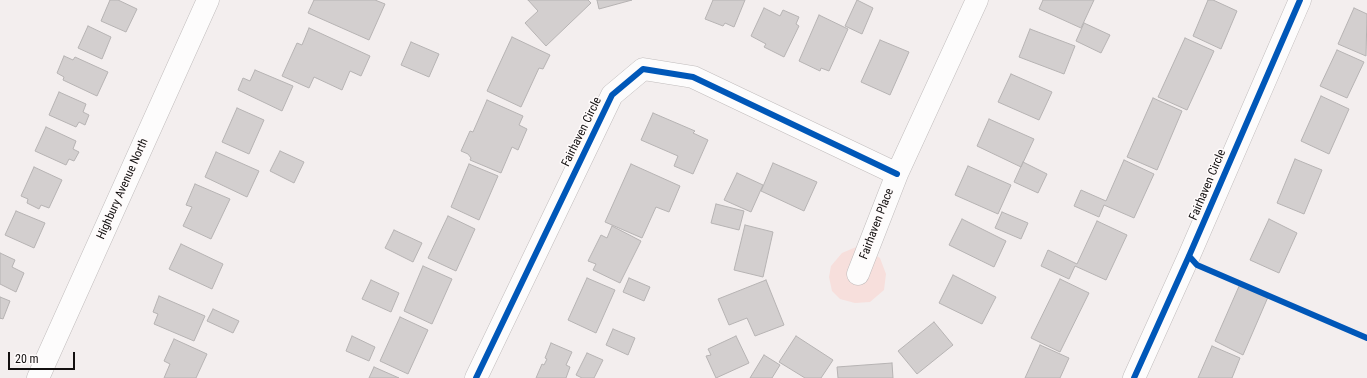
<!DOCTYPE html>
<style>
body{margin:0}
#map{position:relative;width:1367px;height:378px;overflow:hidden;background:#f3eeee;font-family:"Roboto Condensed",sans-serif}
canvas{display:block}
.scale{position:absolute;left:8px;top:352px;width:67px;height:18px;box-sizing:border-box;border:2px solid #131010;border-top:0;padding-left:5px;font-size:12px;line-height:14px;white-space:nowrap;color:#131010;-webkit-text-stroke:3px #fffbfb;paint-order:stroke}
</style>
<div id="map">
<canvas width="1367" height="378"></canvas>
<div class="scale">20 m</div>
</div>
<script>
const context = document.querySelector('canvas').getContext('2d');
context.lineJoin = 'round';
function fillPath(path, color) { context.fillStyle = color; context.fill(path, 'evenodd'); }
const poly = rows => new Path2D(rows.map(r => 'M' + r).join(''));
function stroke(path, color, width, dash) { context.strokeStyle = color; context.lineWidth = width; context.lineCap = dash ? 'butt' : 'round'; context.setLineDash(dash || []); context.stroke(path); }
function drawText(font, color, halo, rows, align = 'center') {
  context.font = font + ' "Roboto Condensed",sans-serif'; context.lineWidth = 3; context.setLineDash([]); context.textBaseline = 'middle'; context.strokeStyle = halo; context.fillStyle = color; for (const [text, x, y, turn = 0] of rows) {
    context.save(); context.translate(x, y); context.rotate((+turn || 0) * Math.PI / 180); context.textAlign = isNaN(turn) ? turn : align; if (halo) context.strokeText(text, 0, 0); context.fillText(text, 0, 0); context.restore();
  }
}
const green = poly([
 [856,247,866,249,880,258,886,274,884,290,870,302,855,303,840,299,832,291,829,277,831,266,842,253]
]);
const building = poly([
 [110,0,118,0,137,9,126,32,101,21,110,0],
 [314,0,375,0,385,4,369,40,308,13,314,0],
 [528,0,588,0,591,3,546,46,525,23,538,11,528,0],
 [597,0,632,0,599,9,597,0],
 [713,0,745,0,734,27,725,23,723,26,705,19,713,0],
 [857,0,873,8,862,34,845,26,857,0],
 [1043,0,1094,0,1081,28,1039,9,1043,0],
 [1208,0,1213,0,1237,11,1221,49,1193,36,1208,0],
 [764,8,780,16,783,10,799,17,796,24,799,26,784,57,764,47,766,44,751,36,764,8],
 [1354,8,1367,14,1366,56,1338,44,1354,8],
 [819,15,848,29,829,71,821,68,820,71,799,61,819,15],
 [1084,23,1110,35,1101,53,1076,41,1084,23],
 [88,26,111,37,102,59,78,48,88,26],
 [309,28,370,56,361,76,350,71,342,90,314,77,309,88,282,76,297,43,302,45,309,28],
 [1030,29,1075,46,1064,74,1019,57,1030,29],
 [512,37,550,55,543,69,539,68,521,107,487,91,512,37],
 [1185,38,1214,51,1187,110,1158,97,1185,38],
 [880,40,909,52,890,95,861,82,880,40],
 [411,42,439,54,429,77,401,65,411,42],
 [1337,50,1364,62,1347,98,1320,86,1337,50],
 [64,56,73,60,75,57,108,72,97,96,63,80,64,77,57,73,64,56],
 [255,70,293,86,282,111,238,90,243,78,250,81,255,70],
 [1011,74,1052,92,1039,120,998,102,1011,74],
 [59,92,86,104,83,112,89,115,85,125,79,122,76,127,49,115,59,92],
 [1321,96,1349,109,1329,154,1301,141,1321,96],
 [1153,98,1182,111,1157,170,1127,157,1153,98],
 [487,100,523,116,519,125,527,129,518,150,512,147,501,173,470,160,471,158,468,154,461,151,470,131,473,132,487,100],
 [237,108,264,120,249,154,222,142,237,108],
 [653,113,695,131,693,133,708,140,693,174,674,166,678,156,641,140,653,113],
 [989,119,1034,139,1021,167,977,146,989,119],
 [46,127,76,141,73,149,79,152,74,161,69,159,66,165,35,151,46,127],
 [280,151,304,162,294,183,270,171,280,151],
 [216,152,259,171,247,197,205,177,216,152],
 [1295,159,1322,170,1304,214,1277,203,1295,159],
 [1124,160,1154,174,1134,218,1104,205,1099,217,1074,206,1081,190,1106,201,1124,160],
 [1023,162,1047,174,1038,193,1014,182,1023,162],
 [773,163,817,182,804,211,761,191,773,163],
 [469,164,498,176,479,220,451,207,469,164],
 [631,164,680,186,669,212,656,207,642,238,605,222,631,164],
 [968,166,1011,185,998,214,955,195,968,166],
 [34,167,62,180,49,208,41,205,39,209,27,203,28,199,21,196,34,167],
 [737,173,763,185,751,212,724,200,737,173],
 [195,184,230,199,211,239,183,226,192,207,186,205,195,184],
 [716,204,744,211,739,230,711,223,716,204],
 [16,211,45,223,34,248,5,235,16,211],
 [1002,212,1028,223,1021,239,995,228,1002,212],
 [448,216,475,229,456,271,428,258,448,216],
 [962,219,1006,241,994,267,949,245,962,219],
 [1269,219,1297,233,1279,273,1250,260,1269,219],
 [1097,221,1127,235,1106,280,1075,266,1069,279,1041,266,1048,250,1077,264,1097,221],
 [745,225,773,232,763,277,734,270,745,225],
 [612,226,641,241,620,283,593,270,596,264,588,261,601,235,607,238,612,226],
 [394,230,422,243,413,262,385,248,394,230],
 [181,244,223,264,212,289,169,269,181,244],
 [0,253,15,260,12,267,24,273,16,292,0,284,0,253],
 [423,266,452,279,432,324,404,311,423,266],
 [953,275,996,297,982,324,939,303,953,275],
 [587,278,615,290,596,333,568,320,587,278],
 [629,278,650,287,644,301,623,292,629,278],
 [1060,279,1089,293,1060,352,1031,338,1060,279],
 [371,280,399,293,391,312,362,299,371,280],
 [766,280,784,325,755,336,747,318,729,325,718,299,766,280],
 [1240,284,1268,297,1243,355,1215,341,1240,284],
 [159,296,205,316,194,341,154,324,158,314,153,312,159,296],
 [0,297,10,301,3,319,0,318,0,319,0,297],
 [213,309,239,321,233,333,207,321,213,309],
 [400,317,428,330,408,374,380,361,400,317],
 [934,322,953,345,917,374,898,351,934,322],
 [613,329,635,338,628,355,606,345,613,329],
 [352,336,375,347,369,361,346,351,352,336],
 [736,336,749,363,716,378,706,356,711,355,708,349,736,336],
 [796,336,833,360,821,378,805,378,779,362,796,336],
 [174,339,207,354,196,378,164,378,170,364,164,361,174,339],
 [551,343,572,352,566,365,570,367,566,378,536,378,542,364,544,365,547,359,545,358,551,343],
 [1040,345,1069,358,1060,378,1025,378,1040,345],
 [1212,346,1240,358,1232,378,1198,378,1212,346],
 [587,353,603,360,594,378,582,378,576,375,587,353],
 [764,355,780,365,772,378,750,378,764,355],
 [892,363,893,378,838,378,837,367,892,363],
 [374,367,399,378,369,378,374,367]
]);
const path = poly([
 [1207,270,1367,338]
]);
const street = poly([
 [858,274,897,174,977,0],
 [476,378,612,95,643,69,693,77,897,174],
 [1134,378,1189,256,1300,0]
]);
const secondary = poly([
 [38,378,208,0]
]);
const cycleway = poly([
 [1189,256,1197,265,1367,338],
 [476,378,612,95,643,69,693,77,897,174],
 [1134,378,1189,256,1300,0]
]);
const streetNames = [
 ["Fairhaven Circle",582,132,-64],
 ["Fairhaven Circle",1208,185,-67],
 ["Highbury Avenue North",123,189,-66],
 ["Fairhaven Place",877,224,-69]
];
fillPath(green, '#f7dfdc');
fillPath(building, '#d3cfcf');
stroke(building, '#b6b3b3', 1);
stroke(street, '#c0bcbc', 23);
stroke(secondary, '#c0bcbc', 23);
stroke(path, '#d6d4d4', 2.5, [1, 3]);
stroke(street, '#fdfcfc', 22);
stroke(secondary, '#fdfcfc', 22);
stroke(cycleway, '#0057b8', 6);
drawText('12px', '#131010', '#fffbfb', streetNames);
</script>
